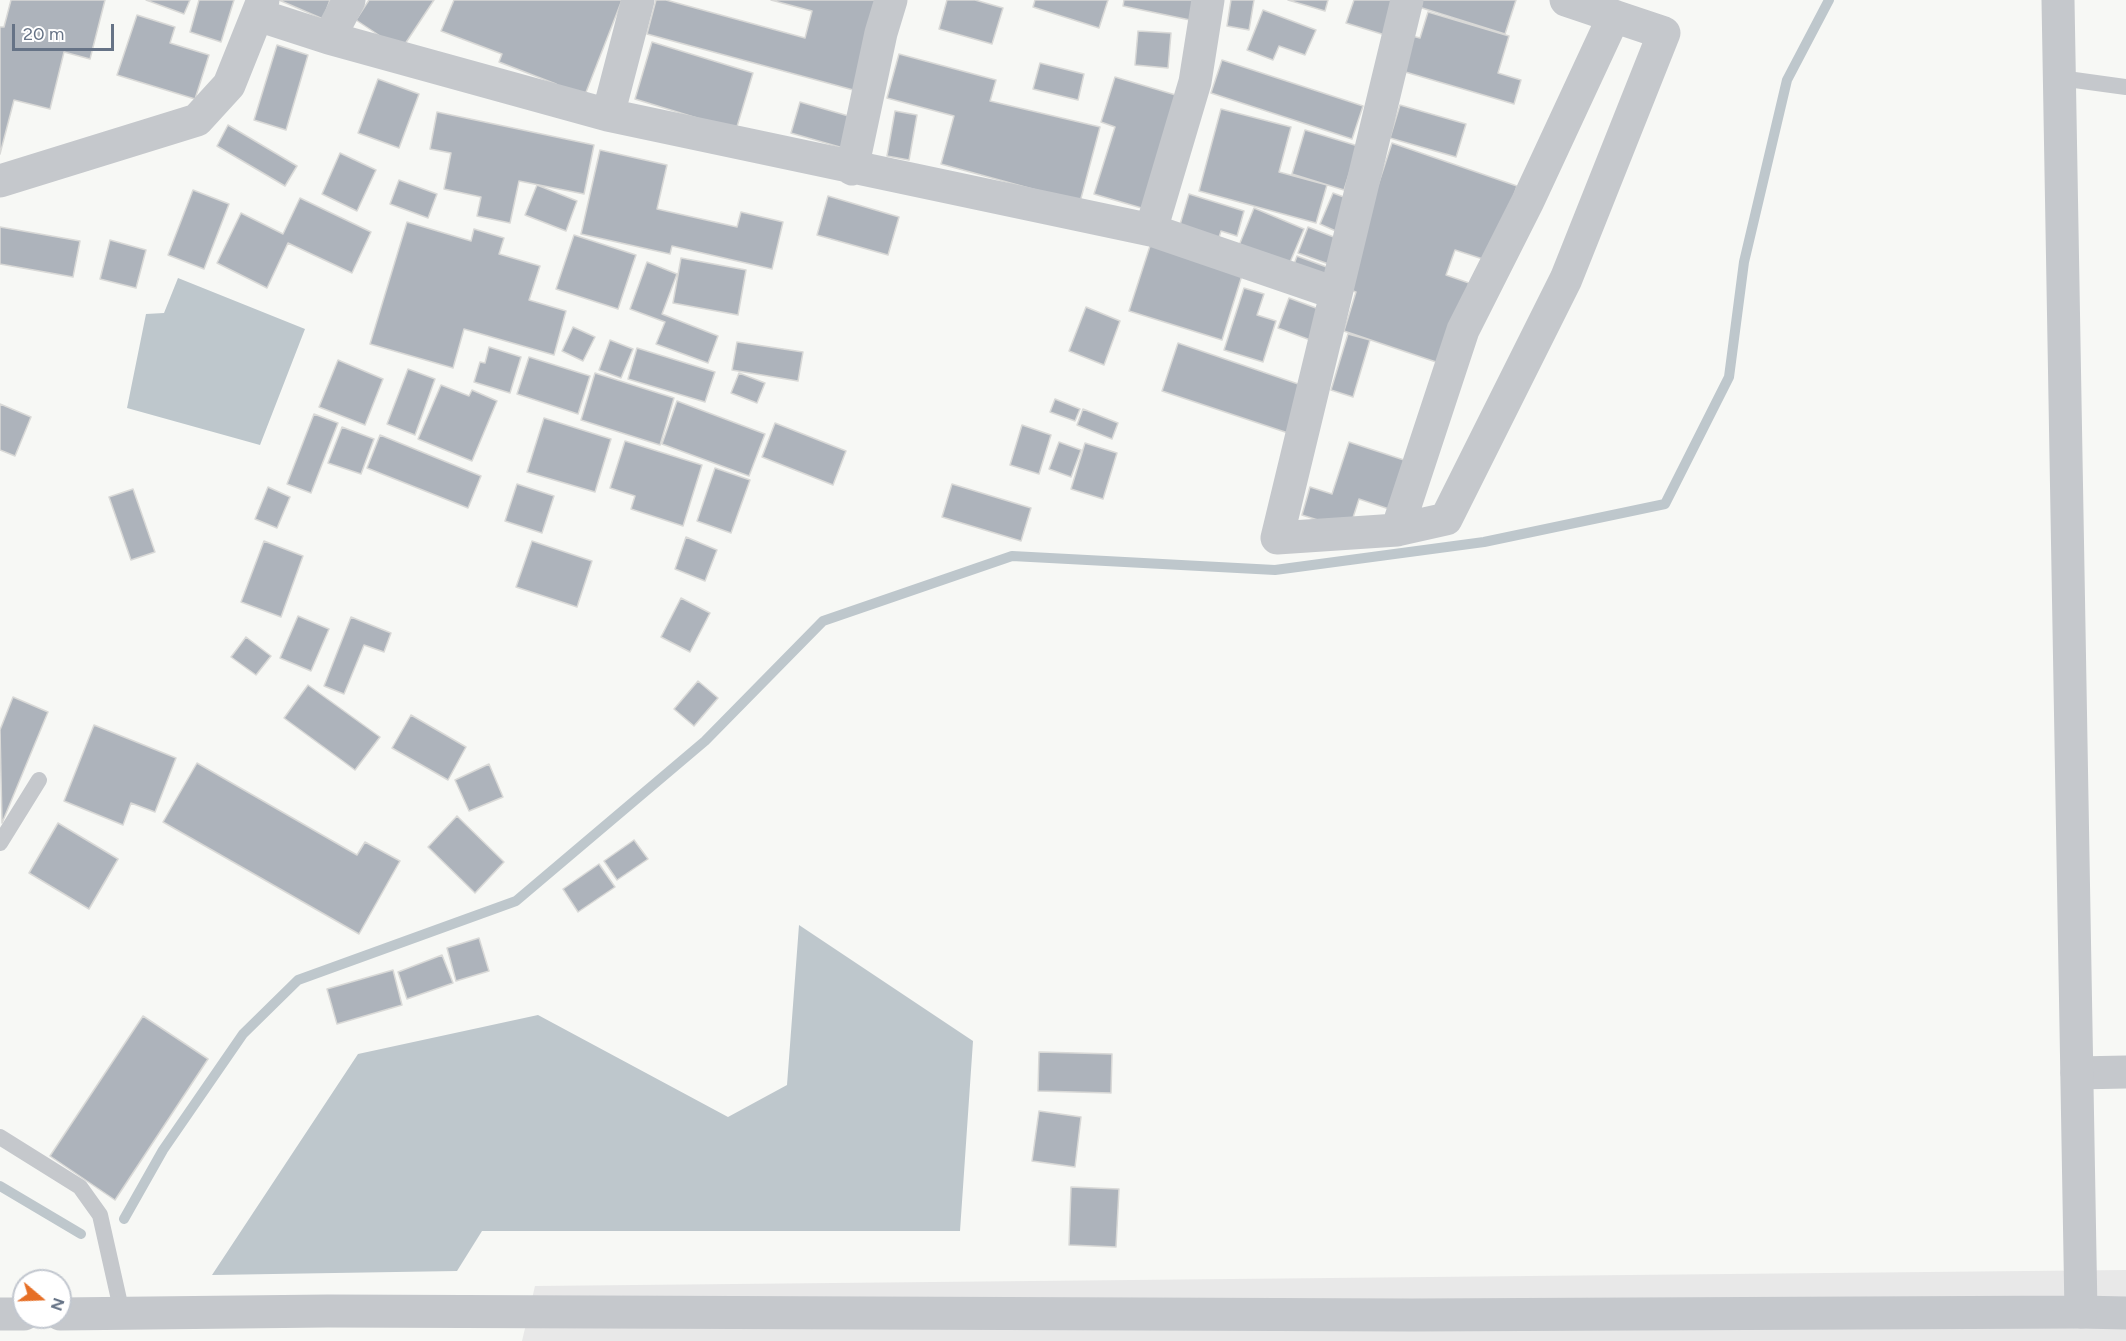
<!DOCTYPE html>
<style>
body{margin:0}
#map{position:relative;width:2126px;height:1341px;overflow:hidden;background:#f7f8f5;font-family:Figtree,sans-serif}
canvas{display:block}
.north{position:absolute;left:12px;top:1269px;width:60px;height:60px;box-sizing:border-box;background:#fff;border:2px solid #c2c7cf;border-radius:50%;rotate:109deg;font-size:16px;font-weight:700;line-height:24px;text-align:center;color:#667386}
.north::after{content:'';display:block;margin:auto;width:21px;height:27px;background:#e66f26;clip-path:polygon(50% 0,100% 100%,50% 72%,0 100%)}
.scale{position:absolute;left:12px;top:24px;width:102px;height:27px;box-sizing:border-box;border:3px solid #667386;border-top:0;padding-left:8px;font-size:18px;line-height:21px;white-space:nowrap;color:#667386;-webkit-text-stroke:4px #fff;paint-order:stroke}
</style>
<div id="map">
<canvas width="2126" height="1341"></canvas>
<div class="north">N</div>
<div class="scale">20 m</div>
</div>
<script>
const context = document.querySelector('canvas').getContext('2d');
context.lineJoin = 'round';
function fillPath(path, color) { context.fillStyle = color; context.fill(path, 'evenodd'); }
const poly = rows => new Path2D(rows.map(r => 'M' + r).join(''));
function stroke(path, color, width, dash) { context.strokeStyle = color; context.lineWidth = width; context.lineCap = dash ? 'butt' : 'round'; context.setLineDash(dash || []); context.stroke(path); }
const built = poly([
 [2126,1270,2126,1341,522,1341,535,1286]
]);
const water = poly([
 [178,278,305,329,260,445,127,408,146,314,164,313],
 [799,925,973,1041,960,1231,482,1231,457,1271,212,1275,358,1054,538,1015,728,1117,787,1085]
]);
const stream = poly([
 [0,1186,81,1234],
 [124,1219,163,1150,243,1034,298,980,516,901,705,741,823,621,1012,556,1275,570,1484,542,1665,504,1729,377,1744,262,1787,80,1829,0]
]);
const building = poly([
 [11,0,105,0,90,59,64,52,50,109,14,100,0,154,0,27,4,27,11,0],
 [146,0,190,0,184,14,146,0],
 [199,0,234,0,221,42,190,32,199,0],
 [279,0,330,0,323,19,279,0],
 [369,0,434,0,401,50,356,20,369,0],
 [454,0,622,0,581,105,556,84,499,62,502,54,441,31,454,0],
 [656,0,666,0,805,38,812,11,771,0,882,0,857,91,647,34,656,0],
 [947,0,975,0,1003,8,992,44,939,29,947,0],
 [1035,0,1108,0,1099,28,1033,7,1035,0],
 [1124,0,1194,0,1190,20,1123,6,1124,0],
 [1231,0,1254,0,1249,30,1227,26,1231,0],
 [1288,0,1328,0,1325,11,1288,0],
 [1354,0,1396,0,1385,35,1346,23,1354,0],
 [1422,0,1516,0,1505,34,1419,7,1422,0],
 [1263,10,1316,30,1305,55,1279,46,1273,60,1247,50,1263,10],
 [1428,12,1509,36,1498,73,1521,80,1514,104,1402,71,1412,36,1420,38,1428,12],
 [137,15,175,27,170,43,209,55,195,99,117,75,137,15],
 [1138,31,1171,33,1168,68,1135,65,1138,31],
 [652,42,753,73,736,130,635,99,652,42],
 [277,45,308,55,286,130,254,120,277,45],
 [899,54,996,80,990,101,1100,127,1080,202,941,164,954,116,887,98,899,54],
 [1222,60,1363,106,1352,139,1211,93,1222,60],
 [1040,63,1084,74,1078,100,1033,89,1040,63],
 [1115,77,1179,96,1145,209,1094,194,1115,127,1101,122,1115,77],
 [378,79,419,94,399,148,358,133,378,79],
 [800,102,859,119,850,150,791,133,800,102],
 [1400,105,1466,124,1456,157,1390,138,1400,105],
 [1221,109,1291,127,1279,172,1327,185,1316,223,1199,191,1221,109],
 [895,111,917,115,909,160,887,156,895,111],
 [437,112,594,145,584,194,519,181,510,223,477,216,481,197,444,189,451,153,430,149,437,112],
 [228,125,297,166,285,186,217,146,228,125],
 [1305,130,1358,146,1344,190,1292,174,1305,130],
 [1392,143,1517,186,1492,262,1455,250,1446,275,1469,283,1442,364,1344,331,1356,292,1344,288,1392,143],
 [600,150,667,165,657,209,737,227,741,212,783,222,772,269,672,246,670,254,581,234,600,150],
 [340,153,376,170,357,211,322,194,340,153],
 [399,180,437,194,428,218,390,204,399,180],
 [537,185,577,201,566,231,525,215,537,185],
 [193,190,229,204,204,269,168,255,193,190],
 [1333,193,1352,200,1338,232,1320,224,1333,193],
 [1189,194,1244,211,1237,236,1221,231,1216,247,1177,235,1189,194],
 [828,196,899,217,888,255,817,235,828,196],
 [300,198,371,232,352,273,288,243,267,288,217,263,241,213,283,234,300,198],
 [1254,208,1304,229,1285,274,1236,253,1254,208],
 [407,222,471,241,474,229,504,238,499,254,540,266,529,300,566,311,554,355,464,329,453,368,370,344,407,222],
 [0,227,80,241,73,277,0,264,0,227],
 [1308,227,1344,241,1334,266,1298,253,1308,227],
 [574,235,636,255,618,309,556,289,574,235],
 [110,240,146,250,136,288,100,279,110,240],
 [1151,243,1243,272,1222,340,1129,311,1151,243],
 [1297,256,1332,269,1326,286,1291,273,1297,256],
 [681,258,746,270,738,315,673,303,681,258],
 [647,262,677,274,662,314,718,336,708,363,656,344,665,322,630,309,647,262],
 [1244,288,1264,294,1257,315,1276,321,1263,362,1224,350,1244,288],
 [1289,298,1324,311,1313,341,1278,328,1289,298],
 [1086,307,1120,321,1104,365,1069,351,1086,307],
 [573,327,595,337,583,361,562,351,573,327],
 [1348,334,1370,340,1353,397,1331,390,1348,334],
 [610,340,633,349,621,378,599,370,610,340],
 [737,342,803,352,798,381,732,370,737,342],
 [1178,343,1304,386,1288,433,1162,391,1178,343],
 [489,347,521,357,510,393,474,382,480,362,485,363,489,347],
 [637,348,715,372,705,402,628,379,637,348],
 [529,357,590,376,578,414,517,394,529,357],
 [338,360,383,379,365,425,319,407,338,360],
 [408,369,435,379,415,435,387,424,408,369],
 [595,373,674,398,660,445,581,420,595,373],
 [739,373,765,383,757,403,731,393,739,373],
 [441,385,469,396,472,390,497,401,472,461,418,439,441,385],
 [1055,399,1080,409,1075,421,1050,412,1055,399],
 [677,401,765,434,749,476,662,444,677,401],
 [0,404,31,417,15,456,0,450,0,404],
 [1083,409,1118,423,1112,439,1077,425,1083,409],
 [314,414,338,423,311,493,287,484,314,414],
 [544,418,611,439,595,492,527,472,544,418],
 [775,423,846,451,833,485,762,457,775,423],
 [1022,425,1051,435,1039,474,1010,465,1022,425],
 [342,427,374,439,361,474,328,463,342,427],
 [380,435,481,476,468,508,367,468,380,435],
 [625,441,702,465,683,526,631,509,635,496,610,488,625,441],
 [1059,442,1081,450,1071,477,1049,469,1059,442],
 [1349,442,1410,462,1395,511,1359,499,1349,530,1302,515,1310,487,1332,494,1349,442],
 [1085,443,1117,453,1103,499,1071,489,1085,443],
 [715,468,750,480,731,533,697,521,715,468],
 [517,484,554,496,542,533,505,521,517,484],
 [952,484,1031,508,1021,541,942,517,952,484],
 [268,487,290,497,277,528,255,519,268,487],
 [133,489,155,552,131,560,109,497,133,489],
 [686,537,717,550,705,581,675,569,686,537],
 [264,541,303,556,281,617,241,602,264,541],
 [532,541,592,561,577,607,516,587,532,541],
 [681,598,710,613,690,652,661,637,681,598],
 [298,616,329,629,311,671,280,658,298,616],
 [351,617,391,633,384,652,364,645,344,694,324,686,351,617],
 [246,637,271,656,256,675,231,657,246,637],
 [698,681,718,698,694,726,674,709,698,681],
 [308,685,380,737,355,770,284,718,308,685],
 [13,697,48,712,2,823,0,730,13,697],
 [411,715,466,747,448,780,392,748,411,715],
 [94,725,176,758,155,812,131,803,123,825,64,801,94,725],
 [197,763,357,855,365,842,400,861,359,934,163,822,197,763],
 [489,764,503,797,469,811,455,780,489,764],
 [457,816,504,862,475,893,428,847,457,816],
 [58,823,118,859,89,909,29,873,58,823],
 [634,840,648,859,617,880,604,861,634,840],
 [599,864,615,887,578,912,563,889,599,864],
 [479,938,489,971,456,981,447,948,479,938],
 [442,955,453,983,407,999,398,972,442,955],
 [393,970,402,1005,337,1024,327,989,393,970],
 [143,1016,208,1059,115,1200,50,1156,143,1016],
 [1039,1052,1112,1054,1111,1093,1038,1091,1039,1052],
 [1039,1111,1081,1117,1075,1167,1032,1161,1039,1111],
 [1071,1187,1119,1189,1116,1247,1069,1245,1071,1187]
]);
const service = poly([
 [2060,78,2126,87],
 [0,843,39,780],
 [0,1137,80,1187,100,1215,122,1313]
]);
const minor = poly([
 [1407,0,1277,538,1397,530,1446,519,1566,279,1664,33,1566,0],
 [258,15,329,38,608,115,1151,230,1195,82,1208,0],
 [329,38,349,0],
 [608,115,638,0],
 [852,169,881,33,891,0],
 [0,181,197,120,229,85,263,0],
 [1151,230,1335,293],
 [1397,530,1463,330,1528,201,1614,16],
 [2077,1073,2126,1072],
 [2081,1312,2126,1313]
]);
const tertiary = poly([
 [0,1314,24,1314],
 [60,1314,328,1311,1412,1315,2081,1312,2058,0]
]);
fillPath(built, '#e8e8e8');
fillPath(water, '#bec7cc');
stroke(stream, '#bec7cc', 10);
fillPath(building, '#adb3bb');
stroke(building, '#d9d9d7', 1.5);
stroke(service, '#c5c8cc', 16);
stroke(minor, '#c5c8cc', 33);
stroke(tertiary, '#c5c8cc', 33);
</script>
